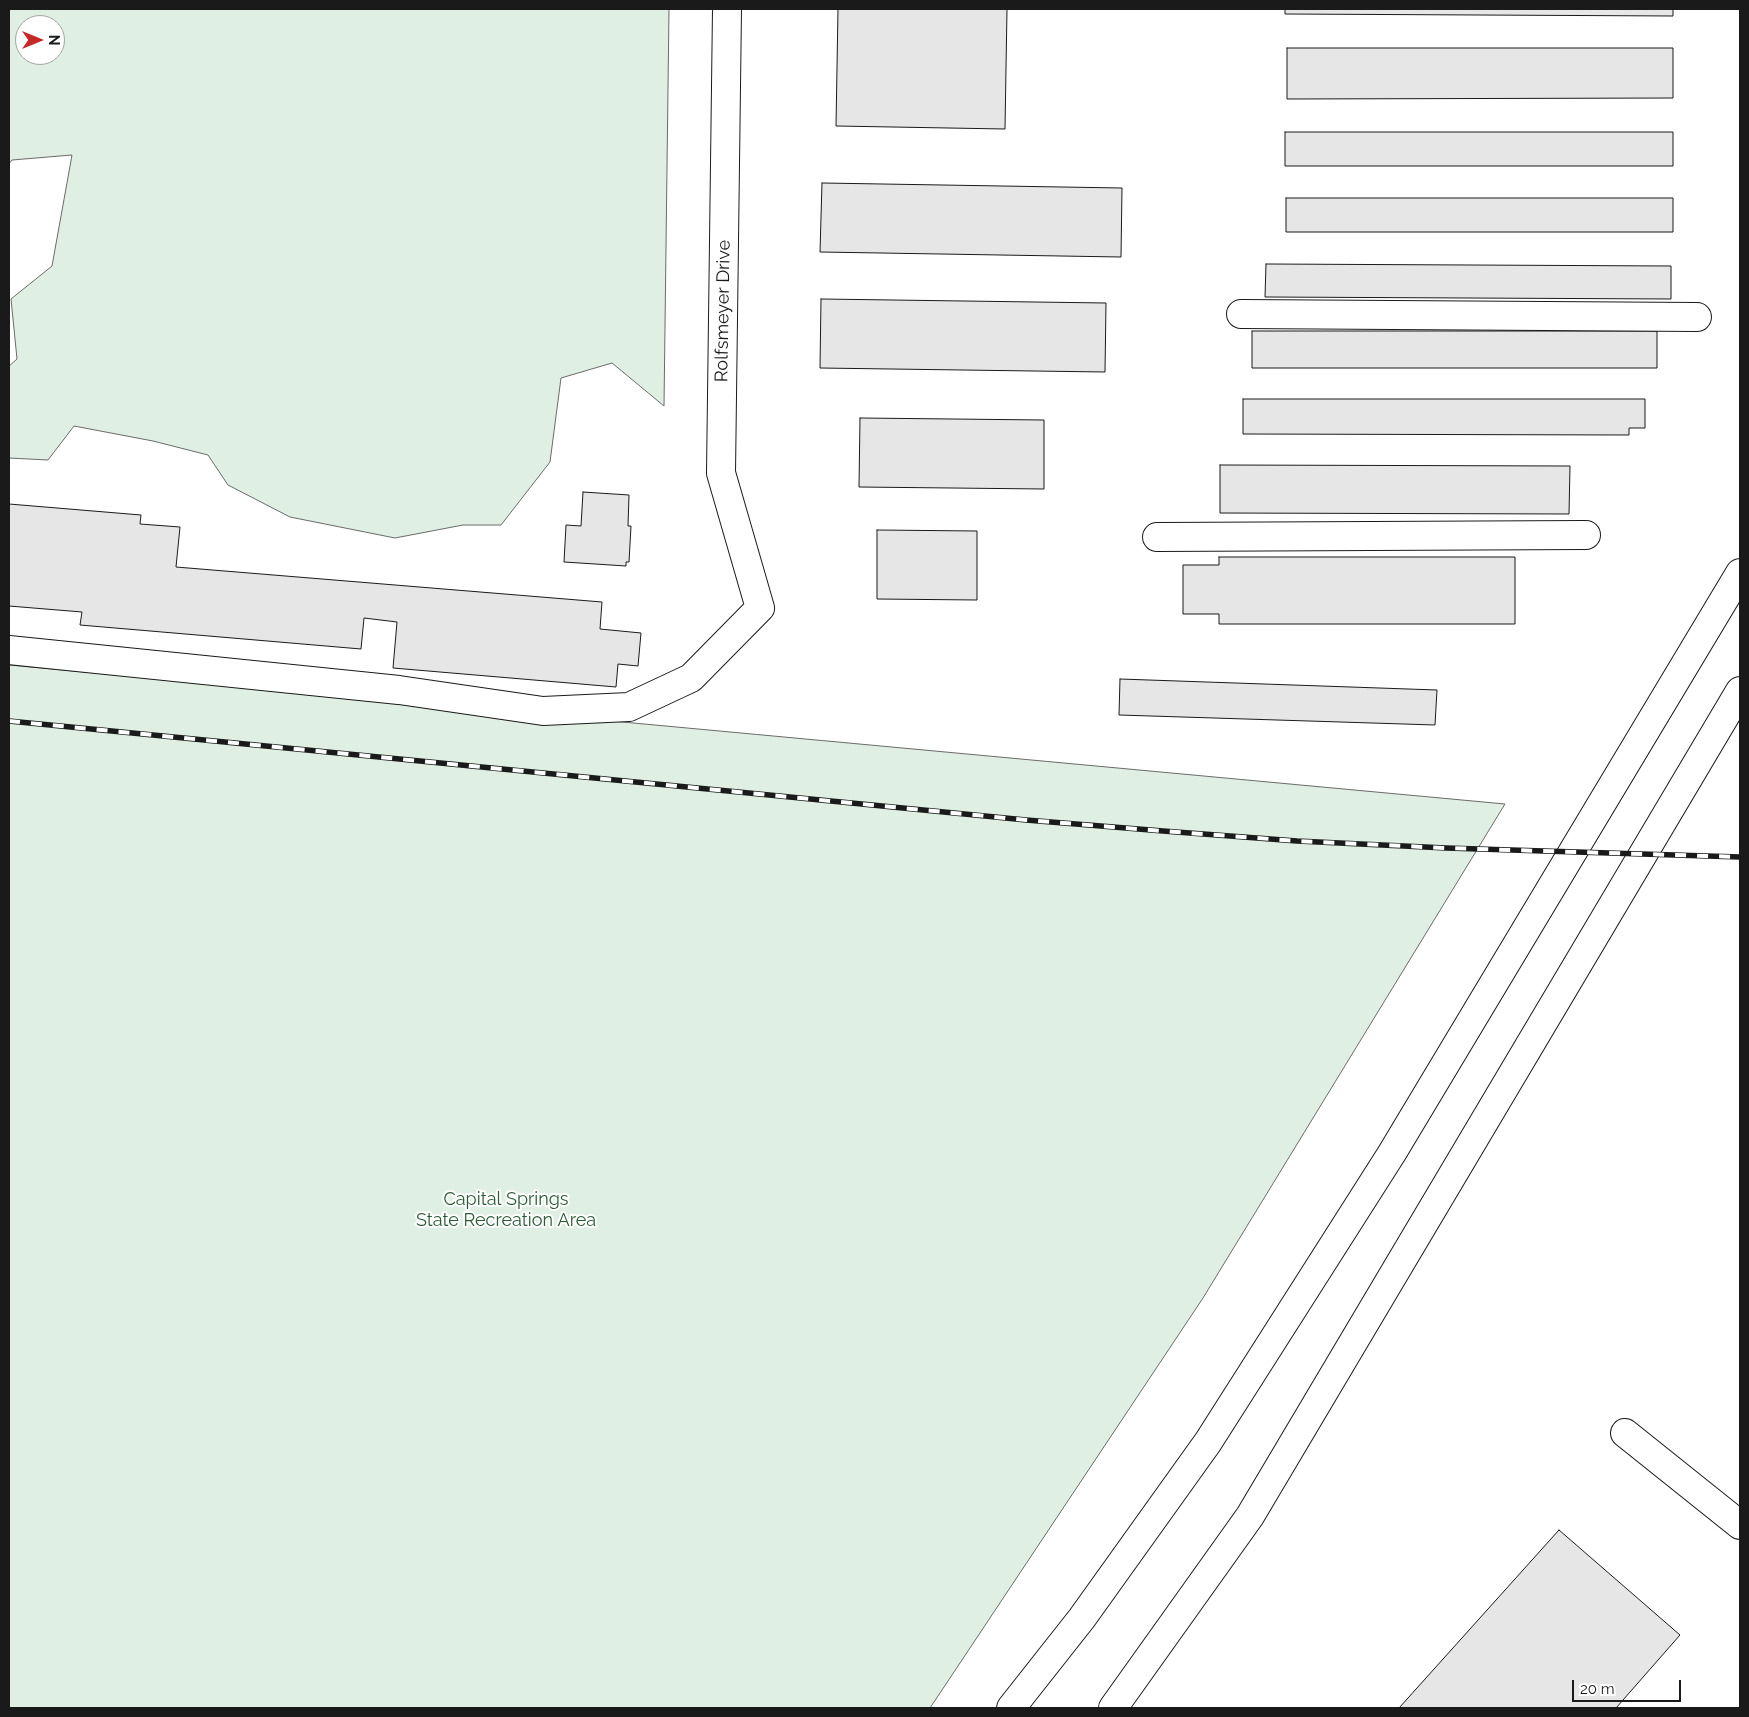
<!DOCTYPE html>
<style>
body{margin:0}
#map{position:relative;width:1749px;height:1717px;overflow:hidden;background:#fff;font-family:Raleway,sans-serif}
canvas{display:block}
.frame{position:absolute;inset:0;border:10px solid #1a1a1a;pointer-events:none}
.north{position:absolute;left:15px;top:15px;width:50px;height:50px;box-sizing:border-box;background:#fff;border:1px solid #a3a3a3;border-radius:50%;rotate:90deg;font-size:14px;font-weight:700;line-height:20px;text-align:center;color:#1a1a1a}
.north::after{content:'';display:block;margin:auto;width:18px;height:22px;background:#c62828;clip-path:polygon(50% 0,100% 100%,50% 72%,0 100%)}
.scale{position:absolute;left:1572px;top:1680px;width:109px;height:22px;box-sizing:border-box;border:2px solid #1a1a1a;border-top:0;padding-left:6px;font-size:15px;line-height:18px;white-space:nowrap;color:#1a1a1a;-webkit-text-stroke:4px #fff;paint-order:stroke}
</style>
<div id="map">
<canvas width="1749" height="1717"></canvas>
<div class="frame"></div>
<div class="north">N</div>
<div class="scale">20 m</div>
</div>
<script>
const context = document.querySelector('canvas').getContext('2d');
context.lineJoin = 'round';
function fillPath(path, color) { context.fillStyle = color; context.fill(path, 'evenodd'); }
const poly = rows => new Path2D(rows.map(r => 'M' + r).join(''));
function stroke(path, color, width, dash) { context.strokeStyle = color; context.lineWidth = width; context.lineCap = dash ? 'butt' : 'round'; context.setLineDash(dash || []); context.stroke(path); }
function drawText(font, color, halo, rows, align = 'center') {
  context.font = font + ' Raleway,sans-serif'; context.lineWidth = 4; context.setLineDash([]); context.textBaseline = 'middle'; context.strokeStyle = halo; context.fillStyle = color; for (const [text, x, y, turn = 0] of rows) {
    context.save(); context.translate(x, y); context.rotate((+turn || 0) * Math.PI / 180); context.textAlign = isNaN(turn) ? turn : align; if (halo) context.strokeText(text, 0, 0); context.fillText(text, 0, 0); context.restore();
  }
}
const green = poly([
 [9,9,669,9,664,406,612,363,561,378,550,462,501,525,463,525,395,538,290,517,228,485,208,455,153,441,74,426,48,460,9,458,9,366,17,359,11,299,52,266,72,155,12,160,9,164,9,9],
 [25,25,55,25,55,55,25,55,25,25],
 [9,665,1505,804,1203,1298,930,1708,9,1708,9,665]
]);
const building = poly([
 [838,9,1007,9,1005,129,836,126,838,9],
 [1285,9,1673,9,1673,16,1285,14,1285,9],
 [1287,48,1673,48,1673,98,1287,99,1287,48],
 [1285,132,1673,132,1673,166,1285,166,1285,132],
 [822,183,1122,188,1121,257,820,252,822,183],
 [1286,198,1673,198,1673,232,1286,232,1286,198],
 [1266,264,1671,266,1671,299,1265,297,1266,264],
 [821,299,1106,303,1105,372,820,368,821,299],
 [1252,331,1657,331,1657,368,1252,368,1252,331],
 [1243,399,1645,399,1645,428,1629,428,1629,435,1243,434,1243,399],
 [860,418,1044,420,1044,489,859,487,860,418],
 [1220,465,1570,466,1569,514,1220,513,1220,465],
 [583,492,629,495,628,526,631,526,629,562,626,562,626,566,564,562,566,525,581,526,583,492],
 [9,504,141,515,140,524,180,527,176,567,602,602,600,629,641,633,638,666,618,664,616,687,393,668,397,622,364,618,361,649,80,625,82,612,9,606,9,504],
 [877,530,977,531,977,600,877,599,877,530],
 [1219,557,1515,557,1515,624,1219,624,1219,614,1183,614,1183,565,1219,565,1219,557],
 [1120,679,1437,690,1435,725,1119,715,1120,679],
 [1559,1530,1680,1635,1616,1708,1399,1708,1559,1530]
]);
const minor = poly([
 [1241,314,1697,317],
 [1157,537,1586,535],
 [9,650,399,690,543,711,629,707,691,678,760,608,721,473,727,9],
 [1625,1433,1740,1525]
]);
const highway = poly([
 [1011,1708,1082,1618,1208,1442,1392,1153,1740,573],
 [1113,1708,1250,1516,1740,691]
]);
const rail = poly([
 [9,721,1026,820,1163,831,1297,841,1446,848,1740,857]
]);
const streetNames = [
 ["Rolfsmeyer Drive",723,311,-89]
];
const parkNames = [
 ["Capital Springs",506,1200],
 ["State Recreation Area",506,1221]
];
fillPath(green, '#e0efe3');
stroke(green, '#6a6a6a', 1);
fillPath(building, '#e6e6e6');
stroke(building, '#1a1a1a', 1);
stroke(minor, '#1a1a1a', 30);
stroke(highway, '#1a1a1a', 30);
stroke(minor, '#fff', 28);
stroke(highway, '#fff', 28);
stroke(rail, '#1a1a1a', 5.5);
stroke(rail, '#fff', 4, [11]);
drawText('18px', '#1a1a1a', '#fff', streetNames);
drawText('18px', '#2b5a34', '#fff', parkNames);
</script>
